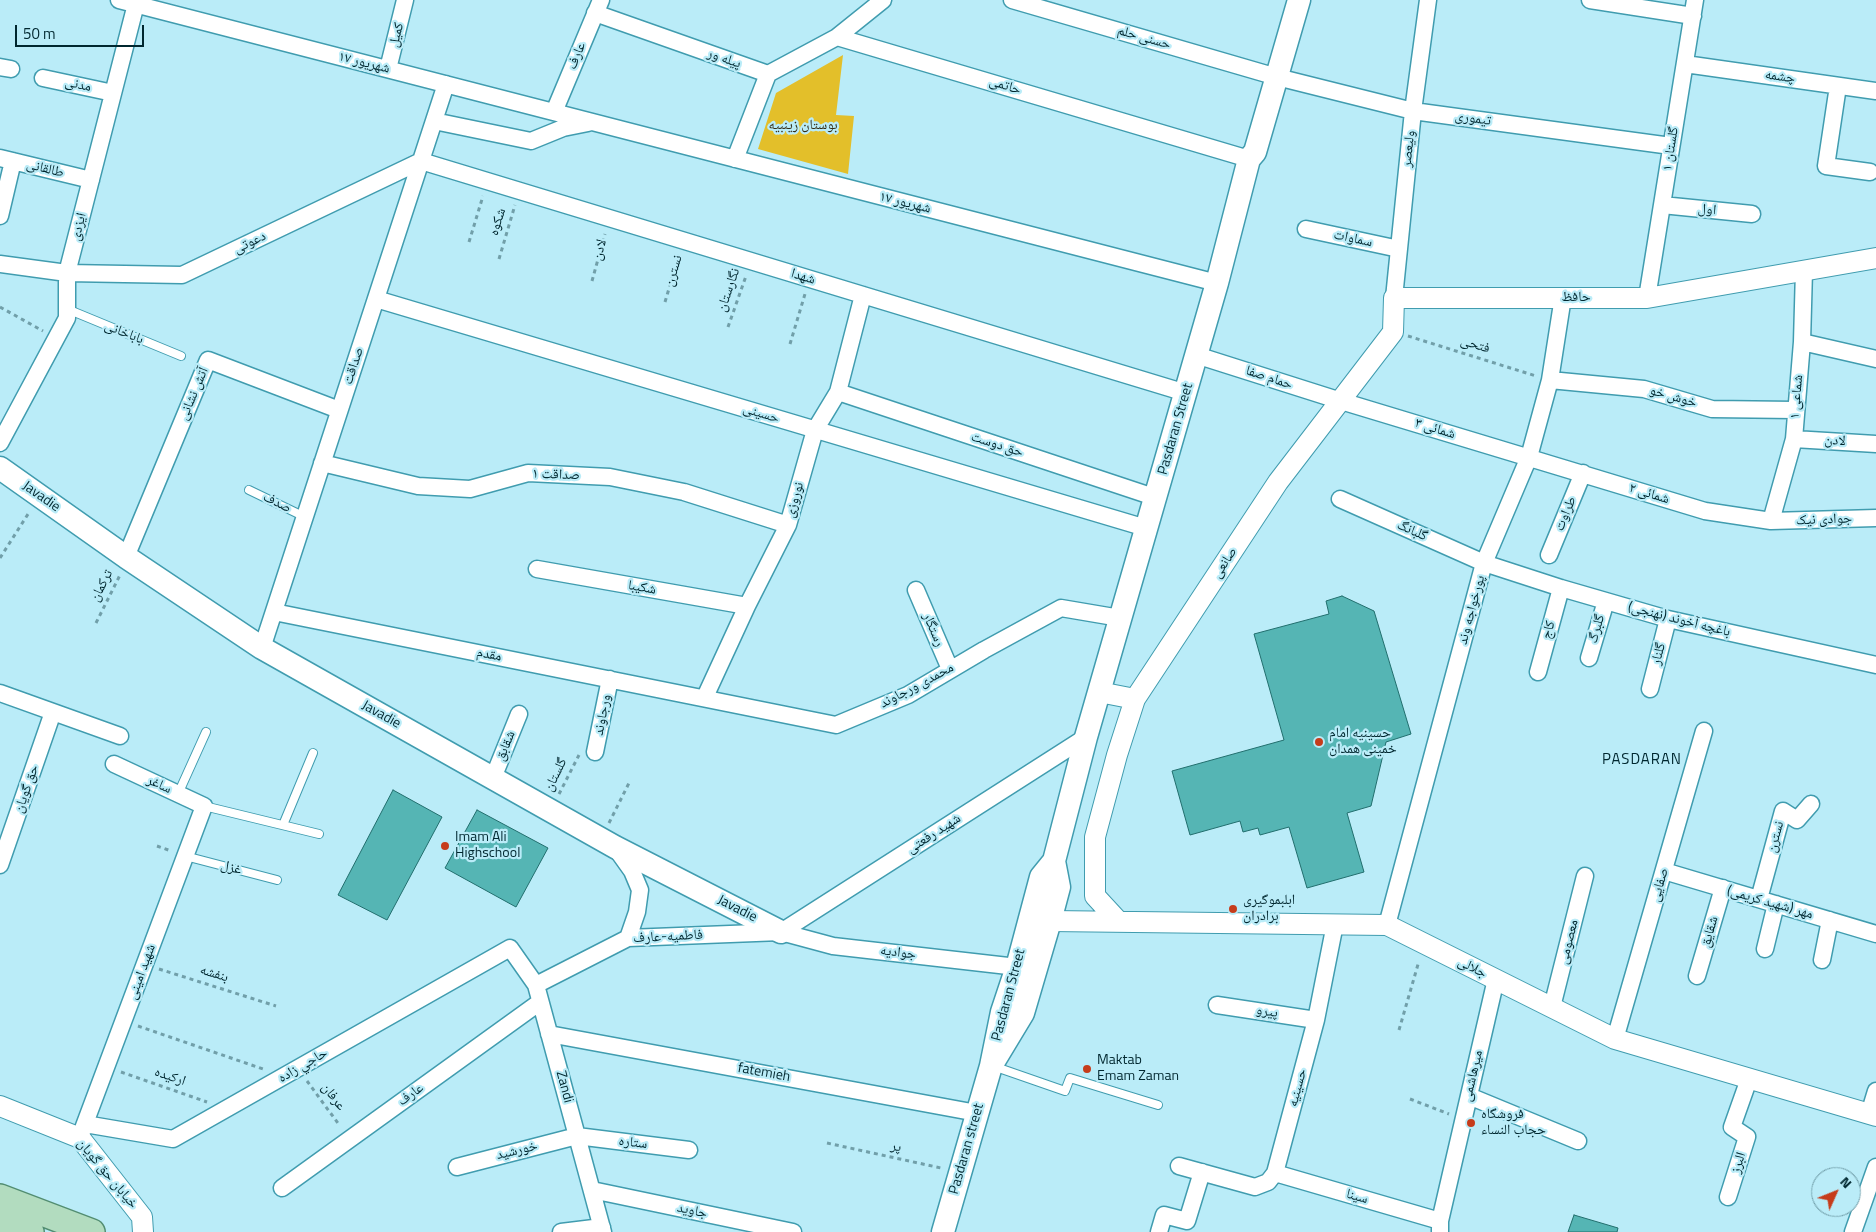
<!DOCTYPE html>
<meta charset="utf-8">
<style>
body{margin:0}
#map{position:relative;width:1876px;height:1232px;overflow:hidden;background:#baecf8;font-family:"Titillium Web",sans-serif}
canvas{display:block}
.north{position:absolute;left:1811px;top:1167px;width:50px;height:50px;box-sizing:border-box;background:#baecf8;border:1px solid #709da8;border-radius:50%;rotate:46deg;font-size:14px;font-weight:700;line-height:20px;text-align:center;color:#00272f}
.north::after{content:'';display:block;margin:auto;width:18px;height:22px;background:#c63c1b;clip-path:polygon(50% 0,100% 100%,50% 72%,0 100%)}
.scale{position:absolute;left:15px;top:25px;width:129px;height:22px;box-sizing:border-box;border:2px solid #00272f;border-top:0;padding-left:6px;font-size:15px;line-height:18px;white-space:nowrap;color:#00272f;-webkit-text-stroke:4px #baecf8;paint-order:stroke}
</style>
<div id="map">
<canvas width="1876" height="1232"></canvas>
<div class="north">N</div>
<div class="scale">50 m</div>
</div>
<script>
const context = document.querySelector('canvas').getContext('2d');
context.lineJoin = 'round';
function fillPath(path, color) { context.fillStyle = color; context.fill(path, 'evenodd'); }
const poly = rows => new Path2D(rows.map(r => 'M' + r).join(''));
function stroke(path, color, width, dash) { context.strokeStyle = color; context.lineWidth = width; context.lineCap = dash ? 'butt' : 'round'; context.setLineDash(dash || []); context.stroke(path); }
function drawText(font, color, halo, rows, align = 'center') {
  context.font = font + ' "Titillium Web","Noto Naskh Arabic",sans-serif'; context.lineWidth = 4.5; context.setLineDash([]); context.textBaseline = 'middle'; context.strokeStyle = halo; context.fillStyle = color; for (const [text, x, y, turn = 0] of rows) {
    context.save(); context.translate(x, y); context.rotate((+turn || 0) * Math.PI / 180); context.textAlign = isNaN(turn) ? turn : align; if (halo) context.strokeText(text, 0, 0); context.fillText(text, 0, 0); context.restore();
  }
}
const green = poly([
 [843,55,836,115,854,116,848,174,758,149,776,93]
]);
const building = poly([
 [1342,596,1374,611,1411,734,1386,742,1371,806,1347,813,1364,872,1307,888,1289,827,1260,835,1258,828,1243,832,1240,821,1190,835,1172,771,1284,740,1254,634,1329,614,1326,601,1342,596],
 [393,790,442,817,387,920,338,895,393,790],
 [477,810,548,848,516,907,445,868,477,810],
 [1574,1215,1618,1228,1617,1232,1568,1232,1574,1215]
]);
const path = poly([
 [469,242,483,196],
 [499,259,515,205],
 [592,281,605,234],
 [665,302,679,255],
 [0,307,43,331],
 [728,327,746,276],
 [1408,336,1536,376],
 [790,344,805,294],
 [0,558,30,511],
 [96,623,120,575],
 [559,794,579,755],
 [609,823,630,781],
 [157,846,171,851],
 [159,969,276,1006],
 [138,1026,263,1069],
 [1399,1030,1419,961],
 [121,1072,207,1102],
 [307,1081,340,1126],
 [1410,1099,1449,1114],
 [827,1143,941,1168]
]);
const service = poly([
 [67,309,181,356],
 [249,490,305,517],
 [178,794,206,732],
 [204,806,319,834],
 [283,825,313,753],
 [185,856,277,880],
 [993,1066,1065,1091,1070,1078,1158,1105]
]);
const minor = poly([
 [119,0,1217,283],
 [1012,0,1277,77,1413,111,1671,146],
 [1590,0,1693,16],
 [595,13,768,74,735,159],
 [837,37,883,0],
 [1685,64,1876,91],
 [0,67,11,69],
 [388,69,405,0],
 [768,74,837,37,1249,159],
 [43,78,113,93],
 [1838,86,1826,166,1870,172],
 [554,112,601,0],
 [434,121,531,141,563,128,588,123],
 [0,158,91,180],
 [1662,205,1752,214],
 [0,216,13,161],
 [1306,229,1399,249],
 [0,264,67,273,182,275,421,161,1186,393],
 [1394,298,1413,111,1428,0],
 [1647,298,1695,0],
 [376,299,1146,528],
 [1802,342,1876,359],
 [1196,355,1341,401,1705,511,1771,521,1876,518],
 [1550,380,1644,389,1712,409,1795,410],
 [838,392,1157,498],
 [1794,439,1876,444],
 [0,443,67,318,67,273,137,0],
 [322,463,418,486,470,489,528,473,610,477,684,492,788,525],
 [1340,499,1484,563,1561,588,1668,619,1876,665],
 [1771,521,1794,439,1802,342,1804,270],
 [1549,555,1583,473],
 [126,557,208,360,339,410],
 [537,569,747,606],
 [916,590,950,669],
 [274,612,836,725,908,695,984,650,1061,608,1120,618],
 [262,648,446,84],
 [1589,658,1606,601],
 [1538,672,1561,588],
 [1650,689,1668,619],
 [0,693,120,736],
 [705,697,747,606,788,525,815,430,838,392,863,295],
 [595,752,610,679],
 [493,778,519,714],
 [617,850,632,871,640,890,637,912,628,938],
 [0,865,53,712],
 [1664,871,1876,934],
 [1759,899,1783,811,1797,820,1811,804],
 [1387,925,1484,563,1529,457,1550,380,1563,297],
 [781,932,1086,737],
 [1765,949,1776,904],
 [1822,960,1830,920],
 [1697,976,1723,888],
 [536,985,628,938,781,932,833,946,1017,967],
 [1217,1005,1316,1020],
 [1552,1007,1585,876],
 [549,1034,977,1113],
 [1615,1039,1704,731],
 [1469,1096,1578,1141],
 [1869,1114,1876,1091],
 [85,1124,173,1139,510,948,536,985,603,1232],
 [81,1134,204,806,114,764],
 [1179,1166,1255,1187,1268,1182,1275,1173,1316,1020,1335,924],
 [457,1167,577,1136,689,1150],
 [1275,1173,1440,1221],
 [282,1188,540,1002],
 [592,1190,793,1232],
 [1728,1197,1747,1137,1732,1127,1749,1079],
 [561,1232,602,1227],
 [1159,1232,1164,1215,1187,1221,1202,1172],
 [1440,1232,1440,1221,1496,979],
 [1853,1232,1876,1167]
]);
const tertiary = poly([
 [1099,692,1135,699,1278,482,1393,332,1394,298,1647,298,1876,258],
 [1050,921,1387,925,1615,1039,1876,1116],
 [1119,922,1095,896,1095,837,1117,755,1135,699],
 [0,1106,80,1138,142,1217,143,1232]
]);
const secondary = poly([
 [0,468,126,557,262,648,615,847,781,932],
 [991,1066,1023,1013,1050,921,1059,887,1054,861,1086,737,1217,283,1249,159,1255,152,1299,0],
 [943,1232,991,1066,1002,1012,1017,967,1041,877,1054,861]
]);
const primary = poly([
 [0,1197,92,1232],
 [0,1220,31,1232]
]);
const markers = [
 [1319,742,5,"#c63c1b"],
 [445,846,5,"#c63c1b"],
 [1233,909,5,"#c63c1b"],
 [1087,1069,5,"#c63c1b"],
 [1471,1123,5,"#c63c1b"]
];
const streetNames = [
 ["کمیل",397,35,-76],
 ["حسنی حلم",1144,38,16],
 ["عارف",577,56,-68],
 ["پیله ور",724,59,19],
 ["۱۷ شهریور",364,63,14],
 ["چشمه",1780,77,8],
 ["مدنی",78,85,12],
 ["حاتمی",1005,86,17],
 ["تیموری",1473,119,8],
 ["ولیعصر",1409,149,-84],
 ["گلستان ۱",1671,149,-81],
 ["طالقانی",45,169,14],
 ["۱۷ شهریور",905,203,14],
 ["اول",1707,210,6],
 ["شکوه",498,222,-73],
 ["ایزدی",79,227,-76],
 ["سماوات",1353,239,12],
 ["دعوتی",250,243,-26],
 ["لادن",600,250,-75],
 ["نسترن",674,271,-73],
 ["شهدا",803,277,17],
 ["نگارستان",729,290,-71],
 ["حافظ",1576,298],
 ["باباخانی",124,333,22],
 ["فتحی",1475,345,17],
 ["صداقت",354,366,-72],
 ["حمام صفا",1269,378,18],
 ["آتش نشانی",194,394,-67],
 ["خوش خو",1673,397,16],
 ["شماعی ۱",1797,397,-85],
 ["حسینی",761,414,17],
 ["Pasdaran Street",1176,429,-74],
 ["شمائی ۳",1435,429,17],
 ["لادن",1835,441,4],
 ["حق دوست",997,445,18],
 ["صداقت ۱",556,475,2],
 ["شمائی ۲",1649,494,17],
 ["Javadie",41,497,35],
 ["نوروزی",795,500,-74],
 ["صدف",277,503,26],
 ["طراوت",1566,514,-68],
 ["جوادی نیک",1824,520,-2],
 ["گلبانگ",1412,531,24],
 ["صانعی",1225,563,-57],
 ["ترکمان",102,586,-63],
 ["شکیبا",642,588,10],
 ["پورخواجه وند",1472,610,-75],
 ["باغچه آخوند (نهنجی)",1679,620,14],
 ["گلبرگ",1597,629,-74],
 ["رستگار",933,630,67],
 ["کاج",1549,630,-75],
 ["گلنار",1659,654,-75],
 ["مقدم",489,655,11],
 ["محمدی ورجاوند",917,686,-28],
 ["Javadie",381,715,29],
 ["ورجاوند",603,715,-79],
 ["شقابق",506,746,-68],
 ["گلستان",556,775,-64],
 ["ساغر",159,785,25],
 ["حق گویان",27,789,-71],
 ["شهید رفعتی",934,834,-33],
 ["نسترن",1776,837,-75],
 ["غزل",231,868,15],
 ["صفایی",1660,885,-74],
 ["مهر (شهید کریمی)",1770,903,16],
 ["Javadie",737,909,27],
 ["شقایق",1710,932,-74],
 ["فاطمیه-عارف",668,937,-3],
 ["معصومی",1569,942,-76],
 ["جوادیه",898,953,7],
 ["جلالی",1472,968,27],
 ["شهید امینی",142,972,-70],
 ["بنفشه",214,974,17],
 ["Pasdaran Street",1009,995,-75],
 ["پیرو",1267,1012,9],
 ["حاجي زاده",303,1066,-30],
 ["fatemieh",764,1073,10],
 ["میرهاشمی",1473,1076,-77],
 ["ارکیده",170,1077,19],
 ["Zandi",564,1087,75],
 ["حسینیه",1298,1088,-75],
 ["عارف",411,1095,-36],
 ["عرفان",333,1097,53],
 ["ستاره",633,1143,7],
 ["پر",896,1147,13],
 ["Pasdaran street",967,1149,-74],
 ["خورشید",517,1151,-14],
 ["البرز",1739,1163,-73],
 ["خیابان حق گویان",107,1174,50],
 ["سینا",1357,1197,16],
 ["جاوید",692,1211,12]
];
const parkNames = [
 ["بوستان زینبیه",803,126]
];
const poiNames = [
 ["حسینیه امام",1329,734],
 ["خمینی همدان",1329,750],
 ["Imam Ali",455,838],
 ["Highschool",455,854],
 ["ابلبموگیری",1243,901],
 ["برادران",1243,917],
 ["Maktab",1097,1061],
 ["Emam Zaman",1097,1077],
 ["فروشگاه",1481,1115],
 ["حجاب النساء",1481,1131]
];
const neighbourhoodNames = [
 ["PASDARAN",1642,760]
];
fillPath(green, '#e3bf2a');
fillPath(building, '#55b5b4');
stroke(building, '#216e6d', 1);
stroke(service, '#409caf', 10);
stroke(minor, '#409caf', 19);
stroke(tertiary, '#409caf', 22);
stroke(secondary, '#409caf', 25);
stroke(primary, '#528d71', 28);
stroke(path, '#719fa9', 3, [4, 4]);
stroke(service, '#fff', 8);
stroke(minor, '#fff', 16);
stroke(tertiary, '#fff', 20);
stroke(secondary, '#fff', 22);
stroke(primary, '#b2dcbf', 25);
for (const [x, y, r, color] of markers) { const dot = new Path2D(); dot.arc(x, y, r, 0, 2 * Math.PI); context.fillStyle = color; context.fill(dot); stroke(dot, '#baecf8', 2); }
drawText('14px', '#00272f', '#baecf8', streetNames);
drawText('14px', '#332c14', '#baecf8', parkNames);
drawText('14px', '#00272f', '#baecf8', poiNames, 'left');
context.letterSpacing = '1px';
drawText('15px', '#00272f', '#baecf8', neighbourhoodNames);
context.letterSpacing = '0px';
</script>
